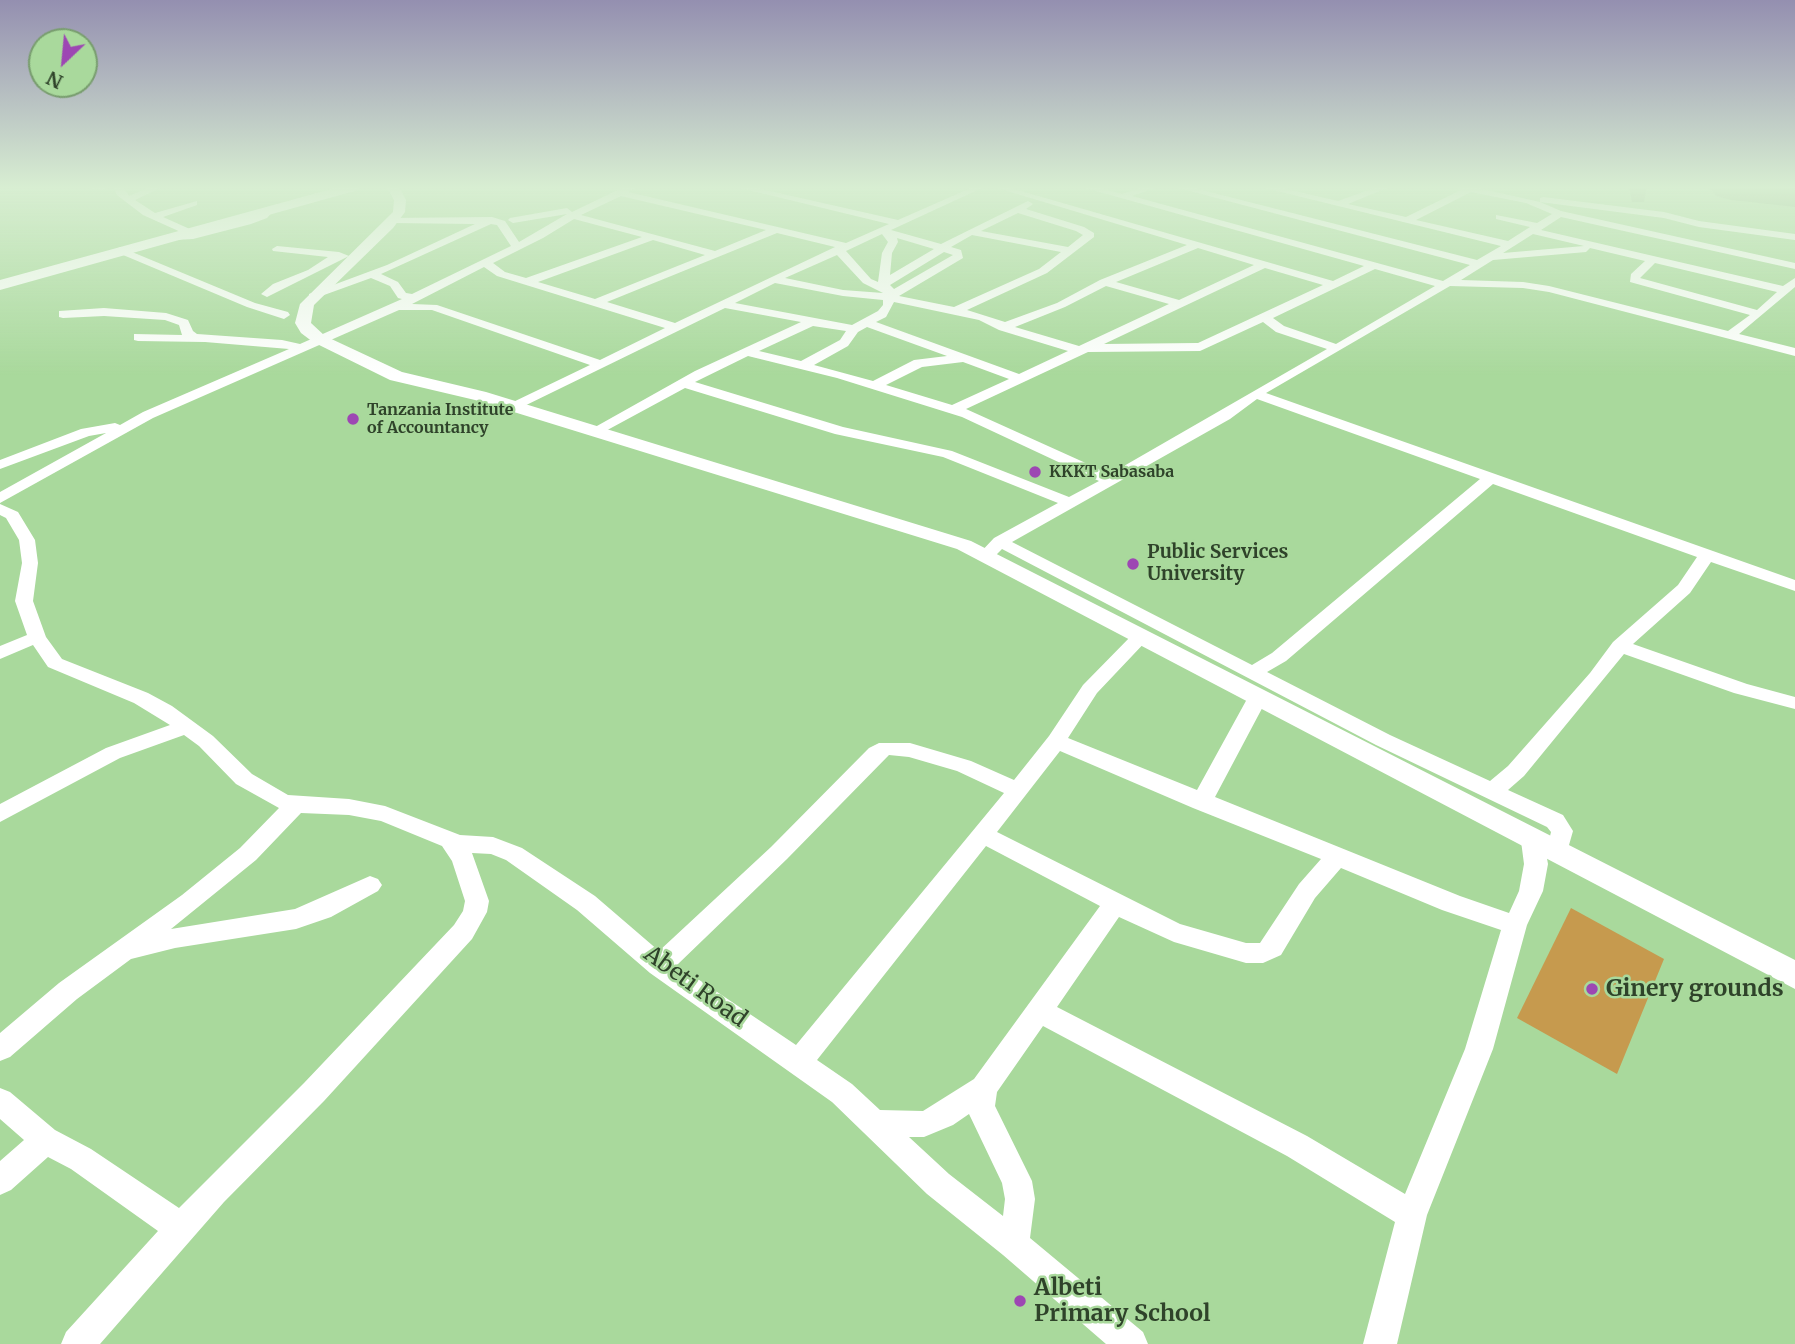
<!DOCTYPE html>
<style>
body{margin:0}
#map{position:relative;width:1795px;height:1344px;overflow:hidden;background:#a9d99c;font-family:Merriweather,serif}
canvas{display:block}
.north{position:absolute;left:28px;top:28px;width:70px;height:70px;box-sizing:border-box;background:#a9d99c;border:2px solid #789d6e;border-radius:50%;rotate:206deg;font-size:19px;font-weight:700;line-height:28px;text-align:center;color:#2f432a}
.north::after{content:'';display:block;margin:auto;width:24px;height:32px;background:#9d47b3;clip-path:polygon(50% 0,100% 100%,50% 72%,0 100%)}
</style>
<div id="map">
<canvas width="1795" height="1344"></canvas>
<div class="north">N</div>
</div>
<script>
const context = document.querySelector('canvas').getContext('2d');
context.lineJoin = 'round';
function fillPath(path, color) { context.fillStyle = color; context.fill(path, 'evenodd'); }
const poly = rows => new Path2D(rows.map(r => 'M' + r).join(''));
function stroke(path, color, width, dash) { context.strokeStyle = color; context.lineWidth = width; context.lineCap = dash ? 'butt' : 'round'; context.setLineDash(dash || []); context.stroke(path); }
function drawText(font, color, halo, rows, align = 'center') {
  context.font = font + ' Merriweather,serif'; context.lineWidth = 5; context.setLineDash([]); context.textBaseline = 'middle'; context.strokeStyle = halo; context.fillStyle = color; for (const [text, x, y, turn = 0] of rows) {
    context.save(); context.translate(x, y); context.rotate((+turn || 0) * Math.PI / 180); context.textAlign = isNaN(turn) ? turn : align; if (halo) context.strokeText(text, 0, 0); context.fillText(text, 0, 0); context.restore();
  }
}
const green = poly([
 [1571,908,1664,959,1617,1074,1517,1018]
]);
const taxiway = poly([
 [1629,187,1647,187,1644,202,1632,202,1629,187]
]);
const runway = poly([
 [1709,187,1795,187,1795,207,1731,200,1716,196,1709,187]
]);
const minor = poly([
 [86,187,107,187,102,190,86,187],
 [114,187,123,187,129,196,150,187,162,187,135,200,155,213,197,201,197,205,163,217,192,230,192,233,245,220,261,214,267,207,275,209,267,218,251,224,193,239,174,240,169,237,170,235,183,233,143,215,117,195,114,187],
 [624,187,636,187,628,192,846,243,889,224,736,187,752,187,898,220,973,187,984,187,891,230,941,244,1028,201,1033,204,1026,209,1084,227,1094,233,1094,237,1047,273,967,310,1005,322,1057,303,1100,280,1187,245,994,187,1007,187,1333,281,1364,266,1082,187,1097,187,1122,194,1144,187,1157,187,1132,196,1443,281,1470,265,1175,187,1190,187,1477,260,1501,246,1261,187,1277,187,1338,201,1377,187,1389,187,1348,204,1406,217,1461,190,1457,187,1473,187,1540,202,1540,198,1543,197,1664,212,1699,221,1795,234,1795,240,1699,227,1664,218,1540,202,1561,211,1795,263,1795,269,1561,217,1541,230,1783,286,1795,278,1795,287,1739,334,1795,348,1795,356,1549,292,1523,288,1450,286,1266,393,1795,580,1795,591,1711,562,1690,593,1633,644,1747,684,1795,697,1795,709,1734,693,1624,654,1524,776,1508,790,1563,815,1573,831,1565,859,1557,862,1549,859,1546,853,1548,864,1543,891,1527,925,1493,1049,1427,1215,1397,1344,1363,1344,1395,1222,1287,1156,1043,1026,997,1092,995,1106,1032,1181,1035,1199,1030,1238,1143,1332,1148,1344,1106,1344,1003,1255,927,1194,832,1102,650,973,577,910,506,860,491,854,472,853,489,901,487,912,472,939,324,1101,224,1202,100,1344,61,1344,66,1332,158,1231,71,1169,48,1157,11,1190,0,1195,0,1161,24,1140,0,1119,0,1088,10,1092,55,1130,91,1149,179,1208,304,1083,454,925,463,911,465,901,452,861,442,846,381,821,349,815,301,813,256,860,171,929,295,909,370,876,378,879,382,885,378,891,331,917,296,929,175,948,131,959,77,999,10,1057,0,1061,0,1033,59,983,182,895,240,848,279,808,236,784,199,746,184,735,120,758,0,822,0,804,106,748,170,725,134,703,48,667,33,645,0,659,0,646,27,635,15,601,22,563,19,540,6,518,0,515,0,504,18,512,35,540,38,563,33,601,46,637,62,659,148,693,172,706,213,736,252,774,288,795,349,799,385,806,460,835,493,837,522,848,595,896,659,951,771,847,869,748,879,743,910,743,971,761,1014,780,1049,736,1083,685,1134,633,1141,631,1150,637,1097,693,1068,738,1197,790,1247,699,1250,694,1257,693,1264,694,1267,699,1215,797,1460,896,1509,913,1519,891,1524,864,1521,841,1524,835,1532,833,1540,835,1546,853,1551,832,1547,827,1376,745,1002,549,991,560,985,561,977,556,994,538,1058,503,943,457,835,434,685,388,600,434,590,434,588,431,695,371,801,322,725,308,514,411,507,407,509,404,590,365,432,310,399,310,153,418,0,503,0,492,106,433,89,436,0,469,0,460,81,429,115,423,120,425,143,412,289,349,205,342,138,341,134,340,134,334,182,335,179,325,165,320,104,316,63,318,59,317,59,311,104,308,166,313,188,320,193,331,197,334,282,340,300,344,402,299,398,298,390,286,371,278,313,299,309,298,309,294,387,265,475,224,393,223,390,222,390,218,492,217,505,221,519,242,567,214,513,223,508,220,510,218,567,208,572,212,624,187],
 [1471,192,1526,203,1552,214,1537,223,1496,215,1496,219,1530,227,1508,241,1416,220,1471,192],
 [621,196,766,230,715,251,581,215,621,196],
 [1018,213,1076,231,1083,235,1068,247,981,231,1018,213],
 [574,219,642,237,526,278,505,272,493,263,543,238,574,219],
 [491,224,497,225,511,246,412,294,406,293,398,282,381,274,491,224],
 [777,233,835,247,675,323,607,302,777,233],
 [882,234,888,242,882,253,878,282,871,279,846,251,882,234],
 [1533,234,1584,246,1503,253,1533,234],
 [972,235,1061,252,1039,269,954,307,899,296,963,258,961,250,951,247,972,235],
 [897,238,934,249,890,275,892,253,898,242,897,238],
 [653,240,705,255,595,299,538,282,653,240],
 [1198,248,1254,265,1179,300,1116,282,1198,248],
 [1590,248,1645,261,1631,274,1630,282,1750,315,1728,331,1549,286,1523,282,1461,280,1493,260,1586,252,1590,248],
 [944,252,953,255,894,289,890,285,944,252],
 [837,255,863,283,883,293,843,290,785,278,837,255],
 [1655,263,1777,292,1757,310,1640,278,1655,263],
 [484,267,497,276,665,328,600,360,437,305,412,304,484,267],
 [1265,268,1323,285,1198,343,1104,344,1265,268],
 [1375,269,1435,286,1336,344,1284,326,1273,318,1375,269],
 [775,283,843,296,883,300,883,305,878,311,852,325,735,303,775,283],
 [1106,286,1169,304,1079,346,1015,327,1065,307,1106,286],
 [894,302,979,320,999,330,1068,351,1019,374,876,322,886,317,894,302],
 [1263,322,1276,332,1327,349,1110,474,966,409,1088,352,1200,351,1263,322],
 [813,326,846,331,840,340,801,361,759,351,813,326],
 [867,327,947,356,914,360,873,381,814,365,848,346,858,332,867,327],
 [748,356,837,378,962,417,1099,481,1069,497,952,451,843,427,695,382,748,356],
 [963,362,1009,379,952,405,886,385,922,367,963,362],
 [1257,399,1480,479,1272,653,1252,665,1012,542,1230,419,1257,399],
 [1493,484,1697,557,1678,585,1613,642,1590,673,1508,766,1490,781,1390,735,1267,672,1286,661,1493,484],
 [1060,751,1193,808,1321,859,1299,884,1260,943,1246,943,1180,924,997,832,1060,751],
 [889,755,909,757,957,771,1004,793,796,1045,677,965,787,859,889,755],
 [986,846,1100,906,974,1079,923,1111,880,1110,852,1084,817,1060,986,846],
 [1341,868,1442,910,1501,930,1465,1049,1405,1194,1307,1136,1057,1007,1119,917,1174,942,1246,963,1263,963,1281,955,1315,898,1341,868],
 [969,1114,1002,1183,1005,1199,1003,1216,949,1174,909,1137,924,1137,953,1125,969,1114],
 [277,246,339,252,349,256,267,297,261,294,273,284,308,270,328,257,273,251,272,249,277,246],
 [120,247,255,303,288,312,290,315,284,319,247,307,116,252,115,250,120,247]
]);
const major = poly([
 [387,187,399,187,406,200,405,212,393,228,314,305,311,323,325,336,402,372,486,392,971,541,1795,960,1795,989,957,549,475,400,390,380,313,342,301,333,295,323,300,304,393,212,394,200,387,187]
]);
const highway = poly([
 [339,187,360,187,358,190,0,290,0,280,339,187]
]);
const markers = [
 [353,419,7,"#9d47b3"],
 [1035,472,7,"#9d47b3"],
 [1133,564,7,"#9d47b3"],
 [1592,989,7,"#9d47b3"],
 [1020,1301,7,"#9d47b3"]
];
const farPoinames = [
 ["Tanzania Institute",367,410],
 ["of Accountancy",367,428],
 ["KKKT Sabasaba",1049,472]
];
const poiNames = [
 ["Public Services",1147,553],
 ["University",1147,575]
];
const nearStreetnames = [
 ["Abeti Road",695,987,36]
];
const nearPoinames = [
 ["Ginery grounds",1606,989],
 ["Albeti",1034,1288],
 ["Primary School",1034,1314]
];
fillPath(green, '#c69a4e');
fillPath(taxiway, '#88b07d');
fillPath(runway, '#88b07d');
fillPath(minor, '#fff');
fillPath(major, '#fff');
fillPath(highway, '#fff');
const sky = context.createLinearGradient(0, 0, 0, 375);
sky.addColorStop(0, '#948fb0');
sky.addColorStop(0.5, '#d8eed2');
sky.addColorStop(1, '#d8eed200');
context.fillStyle = sky;
context.fillRect(0, 0, 1795, 375);
for (const [x, y, r, color] of markers) { const dot = new Path2D(); dot.arc(x, y, r, 0, 2 * Math.PI); context.fillStyle = color; context.fill(dot); stroke(dot, '#a9d99c', 2.5); }
drawText('bold 16px', '#2f432a', '#a9d99c', farPoinames, 'left');
drawText('bold 19px', '#2f432a', '#a9d99c', poiNames, 'left');
drawText('23px', '#2f432a', '#a9d99c', nearStreetnames);
drawText('bold 23px', '#2f432a', '#a9d99c', nearPoinames, 'left');
</script>
